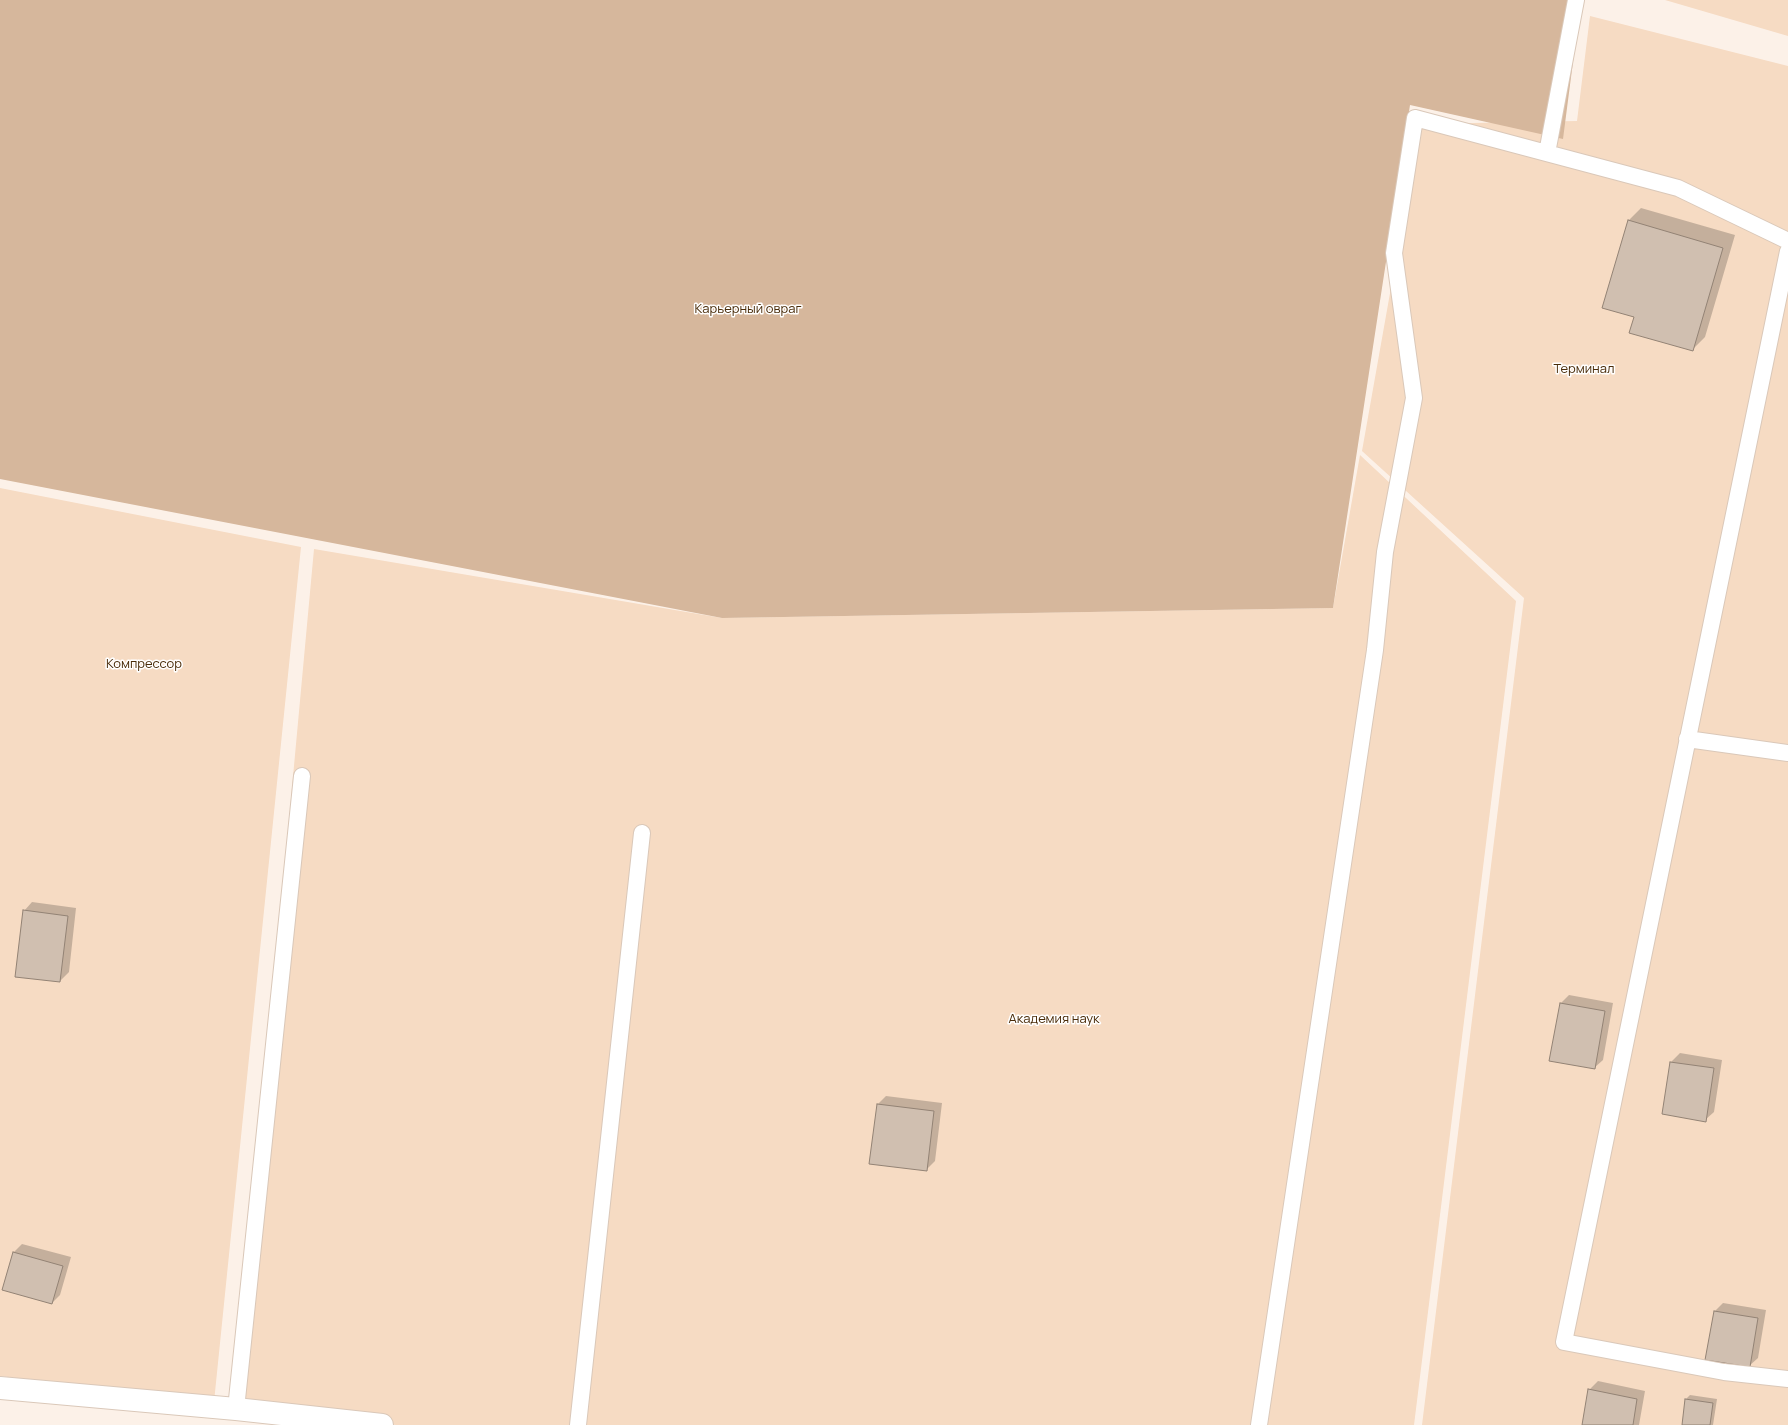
<!DOCTYPE html>
<meta charset="utf-8">
<style>
body{margin:0}
canvas{display:block;background:#fcf1e8}
</style>
<canvas width="1788" height="1425"></canvas>
<script>
const context = document.querySelector('canvas').getContext('2d');
context.lineJoin = 'round';
function fillPath(path, color) { context.fillStyle = color; context.fill(path, 'evenodd'); }
const poly = rows => new Path2D(rows.map(r => 'M' + r).join(''));
function stroke(path, color, width, dash) { context.strokeStyle = color; context.lineWidth = width; context.lineCap = dash ? 'butt' : 'round'; context.setLineDash(dash || []); context.stroke(path); }
function drawText(font, color, halo, rows, align = 'center') {
  context.font = font + ' Manrope,sans-serif'; context.lineWidth = 3; context.setLineDash([]); context.textBaseline = 'middle'; context.strokeStyle = halo; context.fillStyle = color; for (const [text, x, y, turn = 0] of rows) {
    context.save(); context.translate(x, y); context.rotate((+turn || 0) * Math.PI / 180); context.textAlign = isNaN(turn) ? turn : align; if (halo) context.strokeText(text, 0, 0); context.fillText(text, 0, 0); context.restore();
  }
}
const green = poly([
 [1665,0,1788,0,1788,36],
 [1590,16,1788,66,1788,1425,1422,1425,1524,598,1362,451,1420,124,1577,121],
 [1360,455,1516,601,1414,1425,396,1425,235,1405,314,549,722,618,1333,608],
 [0,488,301,547,214,1402,0,1376]
]);
const forest = poly([
 [0,0,1581,0,1563,139,1410,105,1333,608,722,618,0,479]
]);
const shadow = poly([
 [1641,208,1735,235,1705,337,1692,350,1635,316,1628,221],
 [32,902,76,908,69,972,60,981,17,976,24,911],
 [1569,995,1613,1003,1603,1060,1594,1068,1561,1003],
 [1680,1053,1722,1060,1714,1112,1705,1120,1663,1113,1671,1062],
 [886,1096,942,1103,935,1161,927,1169,878,1104],
 [22,1244,71,1257,60,1295,52,1303,3,1289,14,1252],
 [1723,1303,1766,1310,1758,1358,1749,1366,1707,1359,1715,1311],
 [1598,1381,1645,1391,1639,1425,1583,1425,1589,1390],
 [1690,1395,1717,1399,1713,1425,1683,1425,1686,1399]
]);
const building = poly([
 [1628,220,1723,248,1693,351,1629,333,1634,317,1602,308,1628,220],
 [23,910,68,916,60,982,15,977,23,910],
 [1560,1003,1605,1011,1595,1069,1549,1061,1560,1003],
 [1670,1062,1714,1068,1706,1122,1662,1114,1670,1062],
 [877,1104,934,1111,927,1171,869,1164,877,1104],
 [13,1252,63,1266,52,1304,2,1290,13,1252],
 [1714,1311,1758,1318,1750,1367,1705,1360,1714,1311],
 [1588,1389,1637,1399,1633,1425,1582,1425,1588,1389],
 [1685,1399,1713,1403,1710,1425,1682,1425,1685,1399]
]);
const lane = poly([
 [1547,153,1576,0],
 [1788,251,1564,1342,1724,1372,1788,1379],
 [1687,739,1788,753],
 [236,1409,302,776],
 [578,1425,642,833],
 [1259,1425,1375,650,1385,552,1414,398,1394,253,1415,118,1678,188,1788,241]
]);
const street = poly([
 [0,1388,236,1409,382,1425]
]);
const parkNames = [
 ["Карьерный овраг",748,309],
 ["Терминал",1584,369],
 ["Компрессор",144,664],
 ["Академия наук",1054,1019]
];
fillPath(green, '#f6dbc3');
fillPath(forest, '#d6b79c');
fillPath(shadow, '#0003');
fillPath(building, '#d0bfb0');
stroke(building, '#938375', 1);
stroke(lane, '#dac8b9', 18);
stroke(street, '#dac8b9', 24);
stroke(lane, '#fff', 16);
stroke(street, '#fff', 22);
drawText('13px', '#492b08', '#fff', parkNames);
</script>
